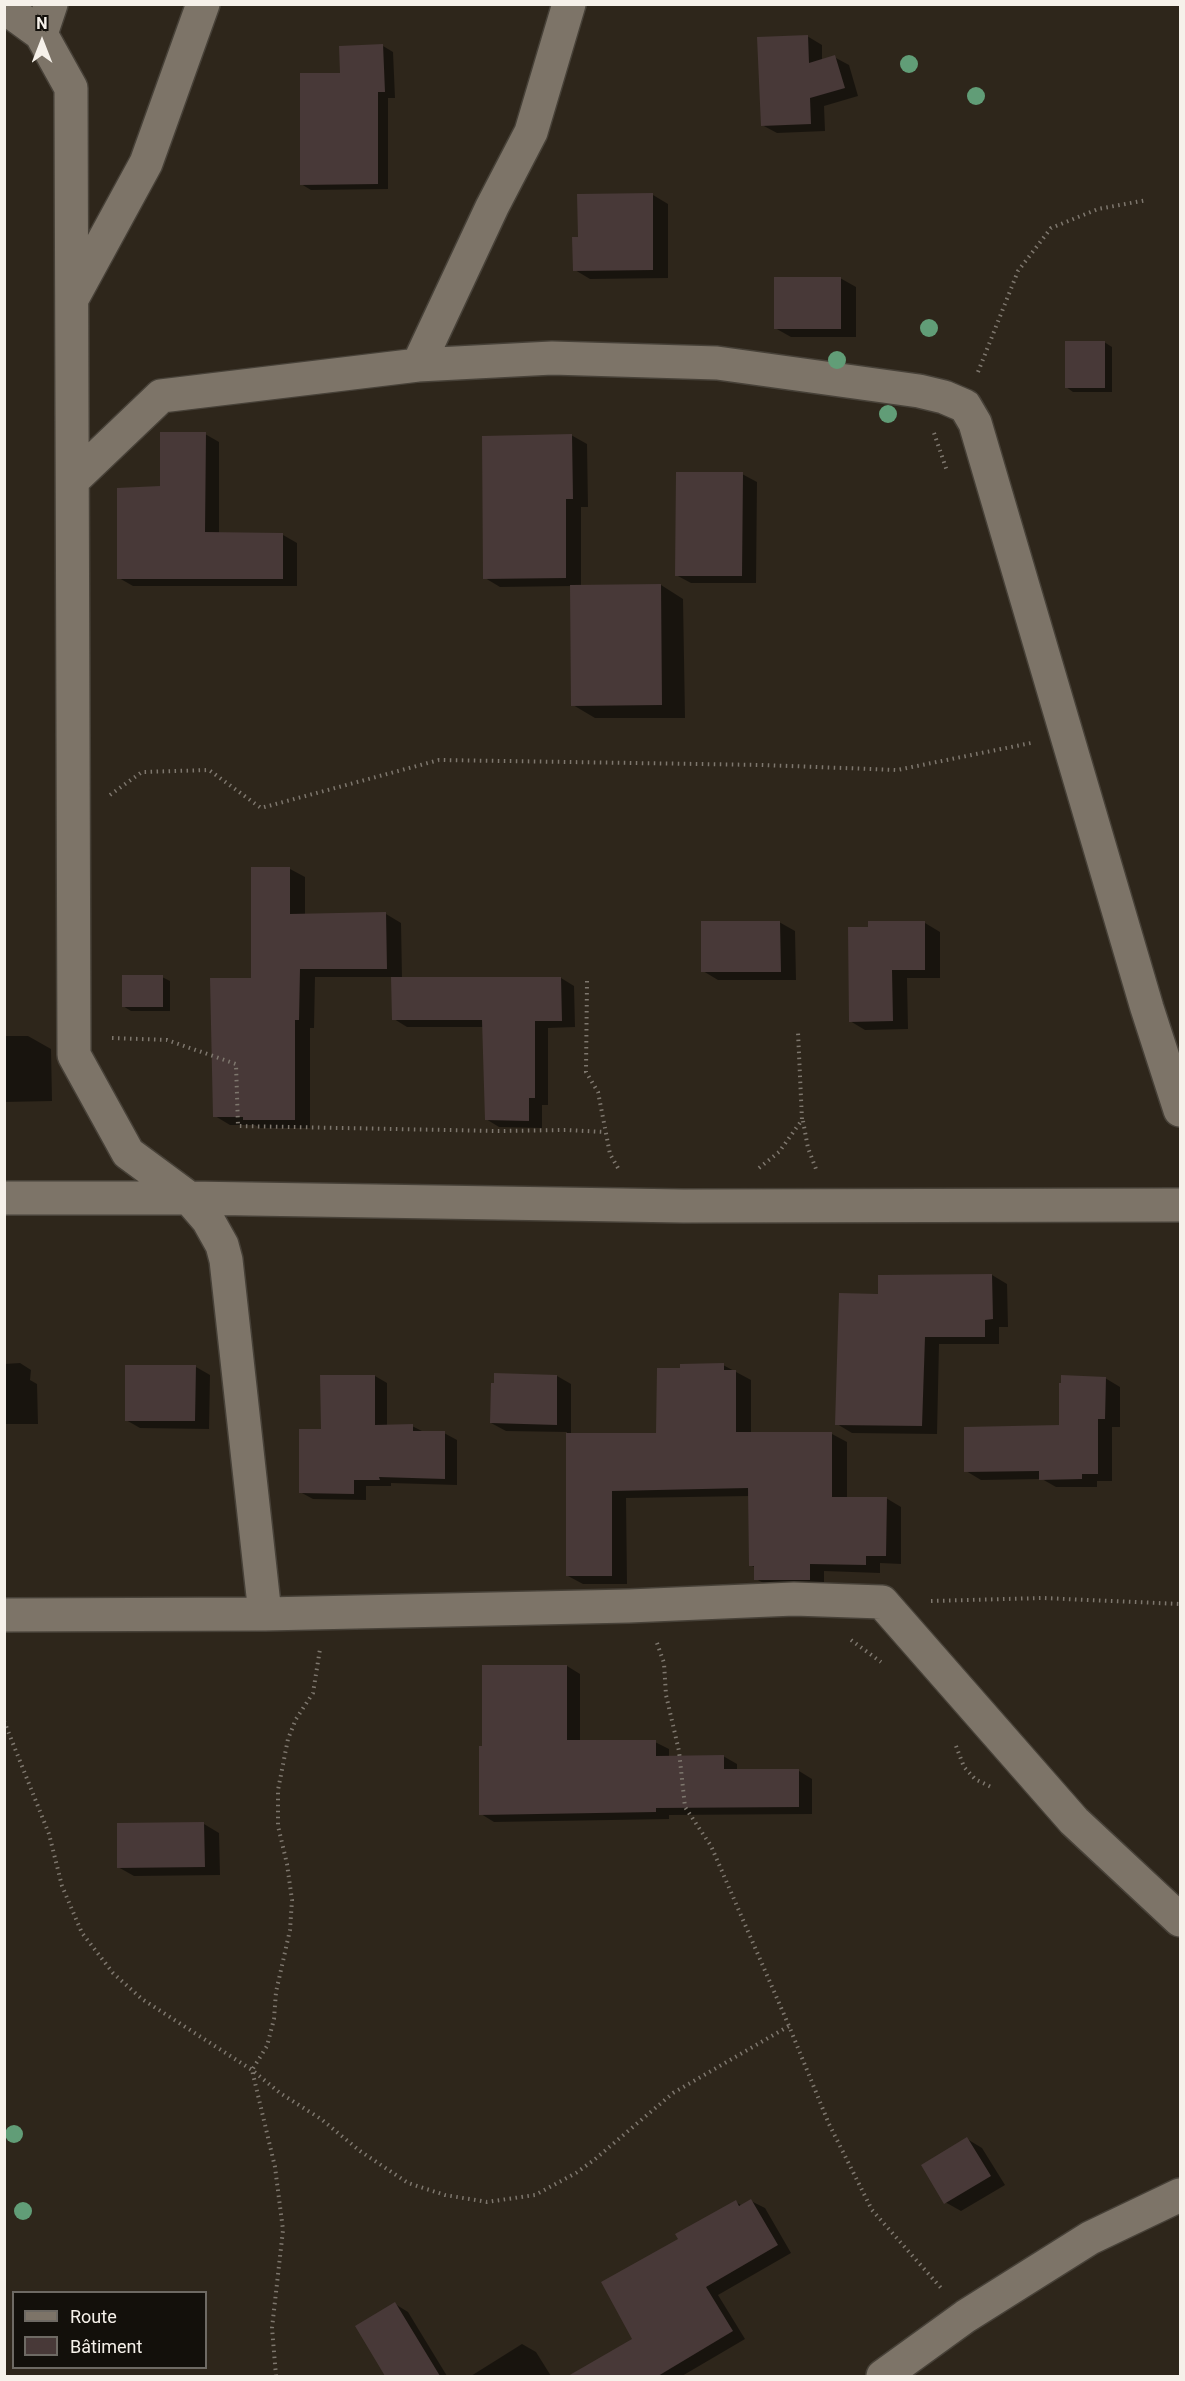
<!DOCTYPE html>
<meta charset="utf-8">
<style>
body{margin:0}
#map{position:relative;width:1185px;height:2381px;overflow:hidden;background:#2e261b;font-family:Roboto,sans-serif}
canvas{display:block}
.frame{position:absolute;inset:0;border:6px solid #f6f1ea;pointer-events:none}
.legend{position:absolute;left:12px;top:2291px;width:195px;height:78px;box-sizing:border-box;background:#13100b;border:2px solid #6e6a64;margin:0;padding:8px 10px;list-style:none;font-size:18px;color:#f6f1ea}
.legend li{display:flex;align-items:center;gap:12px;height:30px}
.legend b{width:30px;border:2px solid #6e6a64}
.north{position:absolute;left:12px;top:12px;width:60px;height:60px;-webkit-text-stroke:4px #13100b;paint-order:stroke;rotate:0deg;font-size:16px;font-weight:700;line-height:24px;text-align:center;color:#f6f1ea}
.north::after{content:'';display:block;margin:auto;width:21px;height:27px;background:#f6f1ea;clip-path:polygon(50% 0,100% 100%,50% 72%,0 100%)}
</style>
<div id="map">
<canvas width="1185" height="2381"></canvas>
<div class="frame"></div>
<ul class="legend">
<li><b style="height:8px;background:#7d7468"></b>Route</li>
<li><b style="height:16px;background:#483938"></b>Bâtiment</li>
</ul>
<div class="north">N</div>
</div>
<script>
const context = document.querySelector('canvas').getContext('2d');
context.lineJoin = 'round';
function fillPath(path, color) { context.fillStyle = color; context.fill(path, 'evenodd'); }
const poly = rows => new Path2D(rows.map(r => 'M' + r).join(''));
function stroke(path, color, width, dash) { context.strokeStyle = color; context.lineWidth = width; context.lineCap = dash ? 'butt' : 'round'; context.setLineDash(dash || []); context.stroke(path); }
const shadow = poly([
 [807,36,822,45,822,60,834,57,849,65,858,96,824,106,825,131,777,133,762,125],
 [383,46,393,52,395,98,388,98,388,189,311,190,301,184,341,75,341,47],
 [653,195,668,204,668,278,590,279,575,270,579,238],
 [840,278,856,287,856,337,791,337,775,328],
 [1104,342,1112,347,1112,392,1073,392,1066,387],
 [205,434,219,442,219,534,283,535,297,543,297,586,133,586,119,578,161,488],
 [571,435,587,444,588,507,581,507,581,586,661,585,683,599,685,718,595,718,573,705,572,586,500,587,485,578],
 [742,474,757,482,756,583,691,583,676,575],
 [290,869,305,877,305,915,386,914,401,923,402,978,561,978,574,986,575,1027,548,1028,548,1105,542,1105,542,1128,499,1127,486,1119,484,1027,407,1027,394,1019,393,977,315,977,314,1028,310,1028,310,1128,260,1128,255,1125,230,1125,215,1116,253,980],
 [779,922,795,931,796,980,718,980,703,971],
 [925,923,940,932,940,978,907,978,908,1029,865,1030,850,1021,870,928],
 [162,977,170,981,170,1011,131,1011,123,1006],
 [4,1036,28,1036,51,1049,52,1101,4,1102],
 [992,1275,1007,1284,1008,1327,999,1327,999,1344,939,1344,937,1434,852,1433,837,1424,879,1295],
 [20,1363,31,1370,30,1380,37,1384,38,1424,4,1424,4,1364],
 [723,1365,751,1380,751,1434,832,1434,847,1442,847,1498,886,1498,901,1507,901,1564,880,1563,880,1573,824,1571,824,1587,771,1587,756,1579,756,1568,750,1565,750,1496,626,1498,627,1584,583,1584,568,1576,567,1432,506,1431,491,1423,557,1376,571,1384,571,1434,657,1434,682,1370],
 [196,1367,210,1375,209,1429,140,1428,126,1420],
 [375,1376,387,1383,387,1426,412,1426,424,1432,444,1433,457,1440,457,1485,391,1483,391,1486,366,1486,366,1500,313,1499,300,1492,322,1430],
 [1105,1378,1120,1387,1120,1427,1112,1427,1112,1481,1097,1481,1097,1487,1056,1487,1042,1479,981,1480,966,1471,1060,1427],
 [567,1666,580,1674,580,1742,655,1742,669,1749,669,1757,723,1756,737,1764,737,1771,799,1771,812,1779,812,1814,669,1815,669,1819,494,1822,481,1814,483,1748],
 [118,1824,204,1824,219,1833,220,1875,134,1876,118,1867],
 [967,2139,982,2148,1005,2185,961,2211,945,2202],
 [751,2201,765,2208,791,2253,718,2295,745,2339,682,2376,571,2376,634,2340,680,2239,736,2202,742,2206],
 [395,2304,408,2312,447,2376,390,2376,380,2359],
 [522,2344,536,2352,551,2376,471,2376]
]);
const building = poly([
 [808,35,809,63,835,55,845,88,810,98,811,124,761,126,757,37],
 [383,44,385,92,378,92,378,184,300,185,300,73,340,73,339,46],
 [653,193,653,270,573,271,572,237,578,237,577,194],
 [774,277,841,277,841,329,774,329],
 [1065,341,1105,341,1105,388,1065,388],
 [160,432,206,432,205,532,283,533,283,579,117,579,117,488,160,486],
 [572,434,573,499,566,499,566,578,483,579,482,436],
 [676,472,743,472,742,576,675,576],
 [661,584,662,705,571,706,570,585],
 [251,867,290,867,290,914,386,912,387,969,300,969,299,1020,295,1020,295,1120,243,1120,243,1117,213,1117,210,978,251,978],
 [701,921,780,921,781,972,701,972],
 [868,921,925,921,925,970,892,970,893,1021,849,1022,848,927,868,927],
 [122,975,163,975,163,1007,122,1007],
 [391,977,561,977,562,1021,535,1021,535,1098,529,1098,529,1121,485,1120,482,1020,392,1020],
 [992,1274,993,1319,985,1320,985,1337,925,1337,922,1426,835,1425,839,1293,878,1294,878,1275],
 [724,1363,724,1370,736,1370,736,1432,832,1432,832,1497,887,1497,886,1556,866,1556,866,1565,810,1564,810,1580,754,1580,754,1566,749,1566,748,1488,612,1491,612,1576,566,1576,566,1433,656,1433,657,1368,680,1368,680,1364],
 [125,1365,196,1365,195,1421,125,1421],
 [494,1373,557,1375,557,1425,490,1423,491,1383,494,1383],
 [320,1375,375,1375,375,1425,413,1424,413,1431,445,1431,445,1479,379,1477,380,1480,354,1480,354,1494,299,1493,299,1429,321,1429],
 [1061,1375,1106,1377,1105,1419,1098,1419,1098,1474,1082,1474,1082,1479,1039,1480,1039,1471,964,1472,964,1427,1059,1425,1059,1383,1061,1383],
 [482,1665,567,1665,567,1740,656,1740,656,1756,724,1755,724,1769,799,1769,799,1807,656,1808,656,1812,479,1815,479,1746,482,1746],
 [204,1822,205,1867,117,1868,117,1823],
 [967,2137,991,2176,944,2204,921,2165],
 [751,2199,778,2245,706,2287,733,2331,658,2376,568,2376,632,2339,601,2282,678,2239,675,2234,736,2200,739,2206],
 [395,2302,440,2376,385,2376,355,2326]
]);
const path = poly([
 [978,372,1018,271,1051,228,1098,209,1147,200],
 [934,433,947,471],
 [110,795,142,772,209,770,261,808,439,760,763,765,897,770,1031,743],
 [587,981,586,1072,598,1092,610,1154,618,1168],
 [112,1038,167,1040,236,1064,238,1126,498,1131,566,1130,605,1132],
 [803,1121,808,1148,816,1169],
 [759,1168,779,1152,802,1120,798,1032],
 [931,1601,1043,1598,1180,1604],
 [851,1640,881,1662],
 [657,1643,664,1663,666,1695,679,1751,685,1807,711,1846,789,2026],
 [4,1721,49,1834,62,1886,82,1933,113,1973,142,1999,252,2070,280,2093,321,2119,360,2151,408,2183,445,2195,487,2202,535,2195,576,2173,594,2160,673,2093,789,2026,829,2124,872,2210,941,2288],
 [956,1746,964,1767,975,1779,993,1788],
 [276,2376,272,2328,283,2230,275,2167,252,2070,267,2046,274,2019,276,1992,290,1930,292,1900,287,1864,278,1826,278,1790,288,1739,296,1719,313,1693,320,1649]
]);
const minor = poly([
 [51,4,41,34,71,88,74,1055,128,1153,189,1198,683,1206,1180,1205],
 [4,7,41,34],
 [73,297,146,163,203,4],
 [418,365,552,358,717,363,919,391,944,397,965,406,975,423,1147,1008,1180,1110],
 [73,480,161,396,418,365,492,207,531,132,569,4],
 [4,1198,189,1198,208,1220,222,1245,226,1260,265,1614],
 [4,1615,265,1614,629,1606,794,1599,882,1602,1074,1821,1180,1920],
 [883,2376,966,2316,1090,2238,1180,2195]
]);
const trees = [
 [909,64],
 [976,96],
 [929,328],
 [837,360],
 [888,414],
 [14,2134],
 [23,2211]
];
fillPath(shadow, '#0007');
fillPath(building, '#483938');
stroke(minor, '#474138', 36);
stroke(path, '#7e776e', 4, [1.5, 4.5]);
stroke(minor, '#7d7468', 33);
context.fillStyle = '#619d77';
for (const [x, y] of trees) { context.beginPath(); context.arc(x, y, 9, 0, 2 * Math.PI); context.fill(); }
</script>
